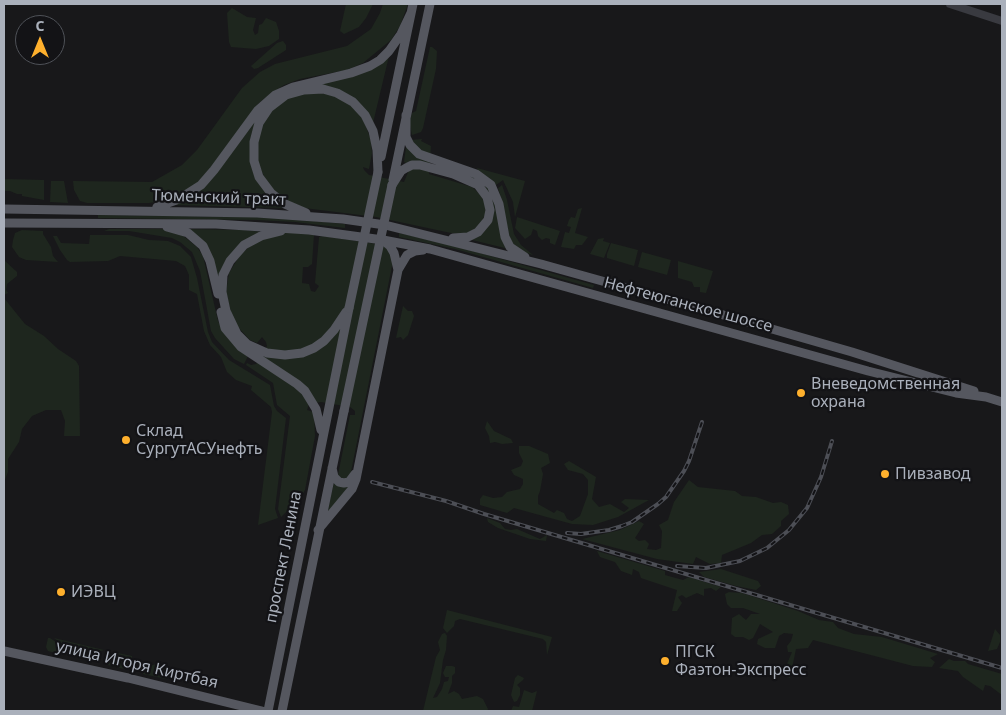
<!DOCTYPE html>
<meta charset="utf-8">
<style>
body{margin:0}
#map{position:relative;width:1006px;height:715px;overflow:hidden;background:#18181a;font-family:"Noto Sans",sans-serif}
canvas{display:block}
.frame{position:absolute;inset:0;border:5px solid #aab0bb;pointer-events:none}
.north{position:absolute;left:15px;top:15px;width:50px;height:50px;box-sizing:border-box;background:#131316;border:1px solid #4f5258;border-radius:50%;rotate:0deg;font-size:14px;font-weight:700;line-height:20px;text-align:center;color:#aab0bb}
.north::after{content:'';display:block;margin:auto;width:18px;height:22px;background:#feb02d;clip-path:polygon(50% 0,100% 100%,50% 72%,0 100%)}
</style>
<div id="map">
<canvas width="1006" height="715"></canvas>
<div class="frame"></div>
<div class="north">С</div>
</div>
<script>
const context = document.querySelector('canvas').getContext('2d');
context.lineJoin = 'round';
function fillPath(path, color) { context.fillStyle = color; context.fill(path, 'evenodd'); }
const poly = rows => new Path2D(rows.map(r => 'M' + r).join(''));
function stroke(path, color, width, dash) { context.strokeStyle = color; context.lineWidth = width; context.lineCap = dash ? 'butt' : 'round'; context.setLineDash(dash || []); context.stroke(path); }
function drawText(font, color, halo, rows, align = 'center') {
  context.font = font + ' "Noto Sans",sans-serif'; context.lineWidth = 4.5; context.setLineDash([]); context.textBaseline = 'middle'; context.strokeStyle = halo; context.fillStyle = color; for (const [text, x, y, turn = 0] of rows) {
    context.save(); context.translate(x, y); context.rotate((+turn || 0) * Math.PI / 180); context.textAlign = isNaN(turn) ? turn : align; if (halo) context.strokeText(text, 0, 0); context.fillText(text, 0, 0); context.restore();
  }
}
const green = poly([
 [346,4,373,4,366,18,359,27,344,34,340,31],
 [383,4,408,4,400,26,391,40,363,63,347,70,300,79,284,85,270,94,258,104,208,172,197,183,183,193,167,200,149,203,87,203,80,201,74,190,73,181,152,182,182,165,197,150,242,88,260,72,275,64,347,46,371,29,380,13],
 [232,8,247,17,256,18,253,30,255,35,258,33,259,25,262,24,266,18,276,22,279,31,279,39,269,46,256,49,231,47,229,42,227,13],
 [283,41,286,45,286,50,258,68,254,69,251,66,277,43],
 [430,47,432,47,437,51,436,69,423,128,421,132,412,135,410,126,410,119,412,113,416,111],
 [389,56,373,123,362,106,310,86],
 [314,92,326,94,338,97,349,103,363,119,371,140,372,153,369,169,363,167,364,170,369,175,404,182,409,170,408,164,404,162,406,147,411,140,422,139,421,141,431,146,429,174,472,187,482,196,486,208,485,215,479,227,466,234,451,233,376,217,304,208,282,198,272,188,265,179,257,160,256,148,261,126,267,115,282,101,293,96],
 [264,109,252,132,250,140,251,161,286,208,174,205,189,197],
 [477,168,525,181,515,217,513,202,503,180,496,185,479,172],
 [461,174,474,177,491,189,509,249,472,240,472,239,478,236,492,201],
 [5,179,44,180,44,200,22,196,22,194,17,194,10,191,5,191,4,193],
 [51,181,64,181,68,203,50,202],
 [502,185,507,200,514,234,521,245,533,255,523,252,511,243,508,232,502,201,498,188],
 [582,208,575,233,588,237,582,245,576,245,574,249,561,247,565,232,569,233,571,227,567,226,569,220,571,217,575,218,578,209],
 [98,215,256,217,294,219,345,224,345,228,295,222,257,220,98,218],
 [517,217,560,231,555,245,550,243,550,239,546,238,542,240,538,236,537,231,533,229,531,235,525,239,515,228],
 [109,229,165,229,181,234,197,247,203,256,218,321,224,332,248,356,244,364,234,359,215,338,211,331,200,271,192,252,180,242,172,238,129,231,104,231],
 [186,229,245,230,263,232,249,238,220,285,213,266],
 [22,230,43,231,43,234,51,247,53,256,58,262,26,260,19,257,12,247,13,240,15,233],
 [281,233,302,233,314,235,312,264,308,267,303,267,302,283,309,284,311,291,315,292,319,286,315,283,319,237,323,236,377,244,384,246,389,251,393,261,350,477,347,479,340,478,338,475,350,415,355,415,355,411,350,407,321,402,309,404,307,410,314,412,315,436,305,490,301,497,281,517,278,509,290,416,277,405,273,383,246,365,247,363,251,365,256,364,259,361,267,346,266,342,262,337,257,343,250,340,237,326,232,317,226,292,229,273,240,255,255,242],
 [399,233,455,246,594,285,593,288,455,249,399,237],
 [90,235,128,235,149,240,168,241,180,246,191,257,197,278,208,332,212,342,229,360,270,385,274,406,277,411,286,418,275,509,278,518,258,525,272,412,271,407,251,390,252,386,236,380,227,372,221,357,210,345,204,331,197,294,189,290,189,275,185,266,176,261,120,256,108,261,70,262,67,260,60,250,53,236,57,236,61,243,89,244],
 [604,238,603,241,610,243,604,258,590,254,598,239],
 [611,243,638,250,634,266,607,258,607,254],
 [642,252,671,260,667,275,638,267],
 [4,260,17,272,17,276,7,284,6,290,8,293,4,295],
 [678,261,713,271,706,293,700,292,700,287,694,287,692,282,678,278],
 [4,298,25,324,44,336,58,349,76,361,79,366,80,436,64,436,65,421,61,410,46,410,32,416,22,429,19,442,8,459,8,472,4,482],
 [403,306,408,311,412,311,414,316,408,335,403,340,401,337,396,338],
 [487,421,494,431,511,439,513,443,502,444,495,442,490,443,489,436,485,428],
 [519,446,529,446,548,454,550,463,541,468,543,474,540,491,538,496,538,504,554,513,557,510,564,513,567,519,572,521,580,516,588,494,588,480,583,474,568,470,564,464,569,461,596,477,592,499,599,507,610,504,624,512,629,508,621,502,625,499,649,500,618,517,593,525,572,524,514,508,507,513,480,505,480,499,483,495,493,498,502,497,507,492,520,489,523,484,523,479,514,475,511,470,521,466,523,461,519,453],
 [689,480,698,487,735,491,742,496,756,497,773,503,781,502,788,505,789,514,781,521,781,526,772,534,762,535,751,543,722,555,721,563,710,564,696,557,693,564,657,559,582,539,620,530,639,521,644,524,635,538,639,541,645,540,649,544,647,549,656,550,661,548,662,531,659,525,668,520,674,502],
 [334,482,352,484,327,514],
 [487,518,500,523,505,529,511,530,517,529,540,539,547,535,546,541,530,539,498,528,488,522],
 [597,551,665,571,665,575,683,580,689,577,721,587,716,591,711,588,704,589,704,596,697,593,686,598,682,595,678,597,682,603,677,611,672,611,677,590,641,578,639,572,633,569,632,575,621,571,615,562,600,557],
 [721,569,758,581,761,586,756,590,736,586,704,577,699,572],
 [729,592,742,593,798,611,819,620,833,622,838,628,854,634,882,637,938,654,930,658,935,662,932,667,913,666,813,640,808,648,796,649,790,678,786,677,787,664,792,652,788,652,787,646,791,641,793,634,784,633,779,636,775,648,765,648,757,644,758,639,773,632,760,624,753,638,749,640,743,637,735,637,731,634,732,618,739,614,746,620,751,614,760,614,743,608,731,608,727,604,725,594],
 [447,610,552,637,547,655,546,642,543,639,460,619,455,621,454,626,447,633,443,628],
 [995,629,1000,635,1000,642,997,649,988,651],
 [445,633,447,636,446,650,443,660,440,683,433,698,437,697,442,689,444,682,448,681,449,677,445,677,443,673,446,666,452,666,455,667,455,673,452,676,452,683,448,694,454,691,459,694,462,699,477,696,483,699,488,709,487,711,423,711,436,657,440,650,438,642,442,634],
 [48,638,50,638,72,653,64,655,48,651,46,647],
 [54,638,104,650,92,653,74,649,73,652],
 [118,653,132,656,132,660,124,669,108,665,111,656],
 [949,659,954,661,965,661,968,664,1002,674,1002,695,990,686,985,685,983,691,963,677,958,671,939,668],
 [157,664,171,668,169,677,166,679,143,674,143,667],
 [518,675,524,678,523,680,517,685,520,688,520,695,517,701,514,702,511,695,515,678],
 [524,690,532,693,537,691,532,711,511,711,513,706,519,707]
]);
const minor = poly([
 [950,4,1002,21]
]);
const major = poly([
 [406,115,406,137,410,145,419,154,476,174,491,185,499,204,505,237,510,247,525,257],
 [381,157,413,4],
 [393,180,430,4],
 [392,185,401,171,406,168,412,165,420,165,453,174,478,185,487,197,490,210,488,220,478,232,468,237,453,238],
 [157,207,179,199,201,185,214,170,258,110,275,95,293,87,351,73,370,66,380,60,389,51,401,34,411,13],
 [4,209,257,213,343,219,385,225,541,264,706,310,852,352,974,391],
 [306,213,285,204,271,193,259,177,254,161,254,142,259,123,269,108,286,95,304,90,323,89,337,93,353,102,365,115,373,131,377,150,378,172],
 [4,223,216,224,309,230,383,240,430,249,868,371,956,393,986,397,1002,402],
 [167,227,188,233,203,246,210,261,218,294],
 [281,231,261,236,244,245,230,261,223,275,222,292,226,311,237,334,247,344,267,353,285,355,302,353,314,348,324,341,334,330,346,312],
 [384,241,390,246,394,253,398,270],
 [221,312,225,328,241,347,297,384,305,391,316,409,321,430],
 [332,468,334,477,339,482,344,483,349,482,355,474],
 [318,530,352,489,356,479,398,270,407,255,415,251,423,250],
 [4,651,128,678,262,711],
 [268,711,349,308],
 [282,711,344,411]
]);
const rail = poly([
 [372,482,446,501,484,514,1002,668],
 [567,533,581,534,609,530,622,526,632,522,658,504,666,497,684,471,689,461,702,422],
 [677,566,706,568,740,561,767,548,789,530,807,508,821,477,832,441]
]);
const majorBridge = poly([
 [349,308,378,172],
 [344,411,392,185]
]);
const markers = [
 [801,393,5,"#feb02d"],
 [126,440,5,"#feb02d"],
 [885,474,5,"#feb02d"],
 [61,592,5,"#feb02d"],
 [665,661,5,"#feb02d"]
];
const streetNames = [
 ["Тюменский тракт",219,198,2],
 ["Нефтеюганское шоссе",688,305,15],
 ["проспект Ленина",284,557,-79],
 ["улица Игоря Киртбая",137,665,13]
];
const poiNames = [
 ["Вневедомственная",811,384],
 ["охрана",811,402],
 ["Склад",136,431],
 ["СургутАСУнефть",136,449],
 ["Пивзавод",895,474],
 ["ИЭВЦ",71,592],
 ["ПГСК",675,652],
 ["Фаэтон-Экспресс",675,670]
];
fillPath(green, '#1e261e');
stroke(minor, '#393a40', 8);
stroke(major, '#55575f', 9);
stroke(rail, '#4c4e55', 4);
stroke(rail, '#131316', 2, [5.5]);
stroke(majorBridge, '#55575f', 9);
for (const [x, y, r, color] of markers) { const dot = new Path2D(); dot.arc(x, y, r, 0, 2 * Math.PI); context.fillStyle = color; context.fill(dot); stroke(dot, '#131316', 2); }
drawText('16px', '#aab0bb', '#131316', streetNames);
drawText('16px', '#aab0bb', '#131316', poiNames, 'left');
</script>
